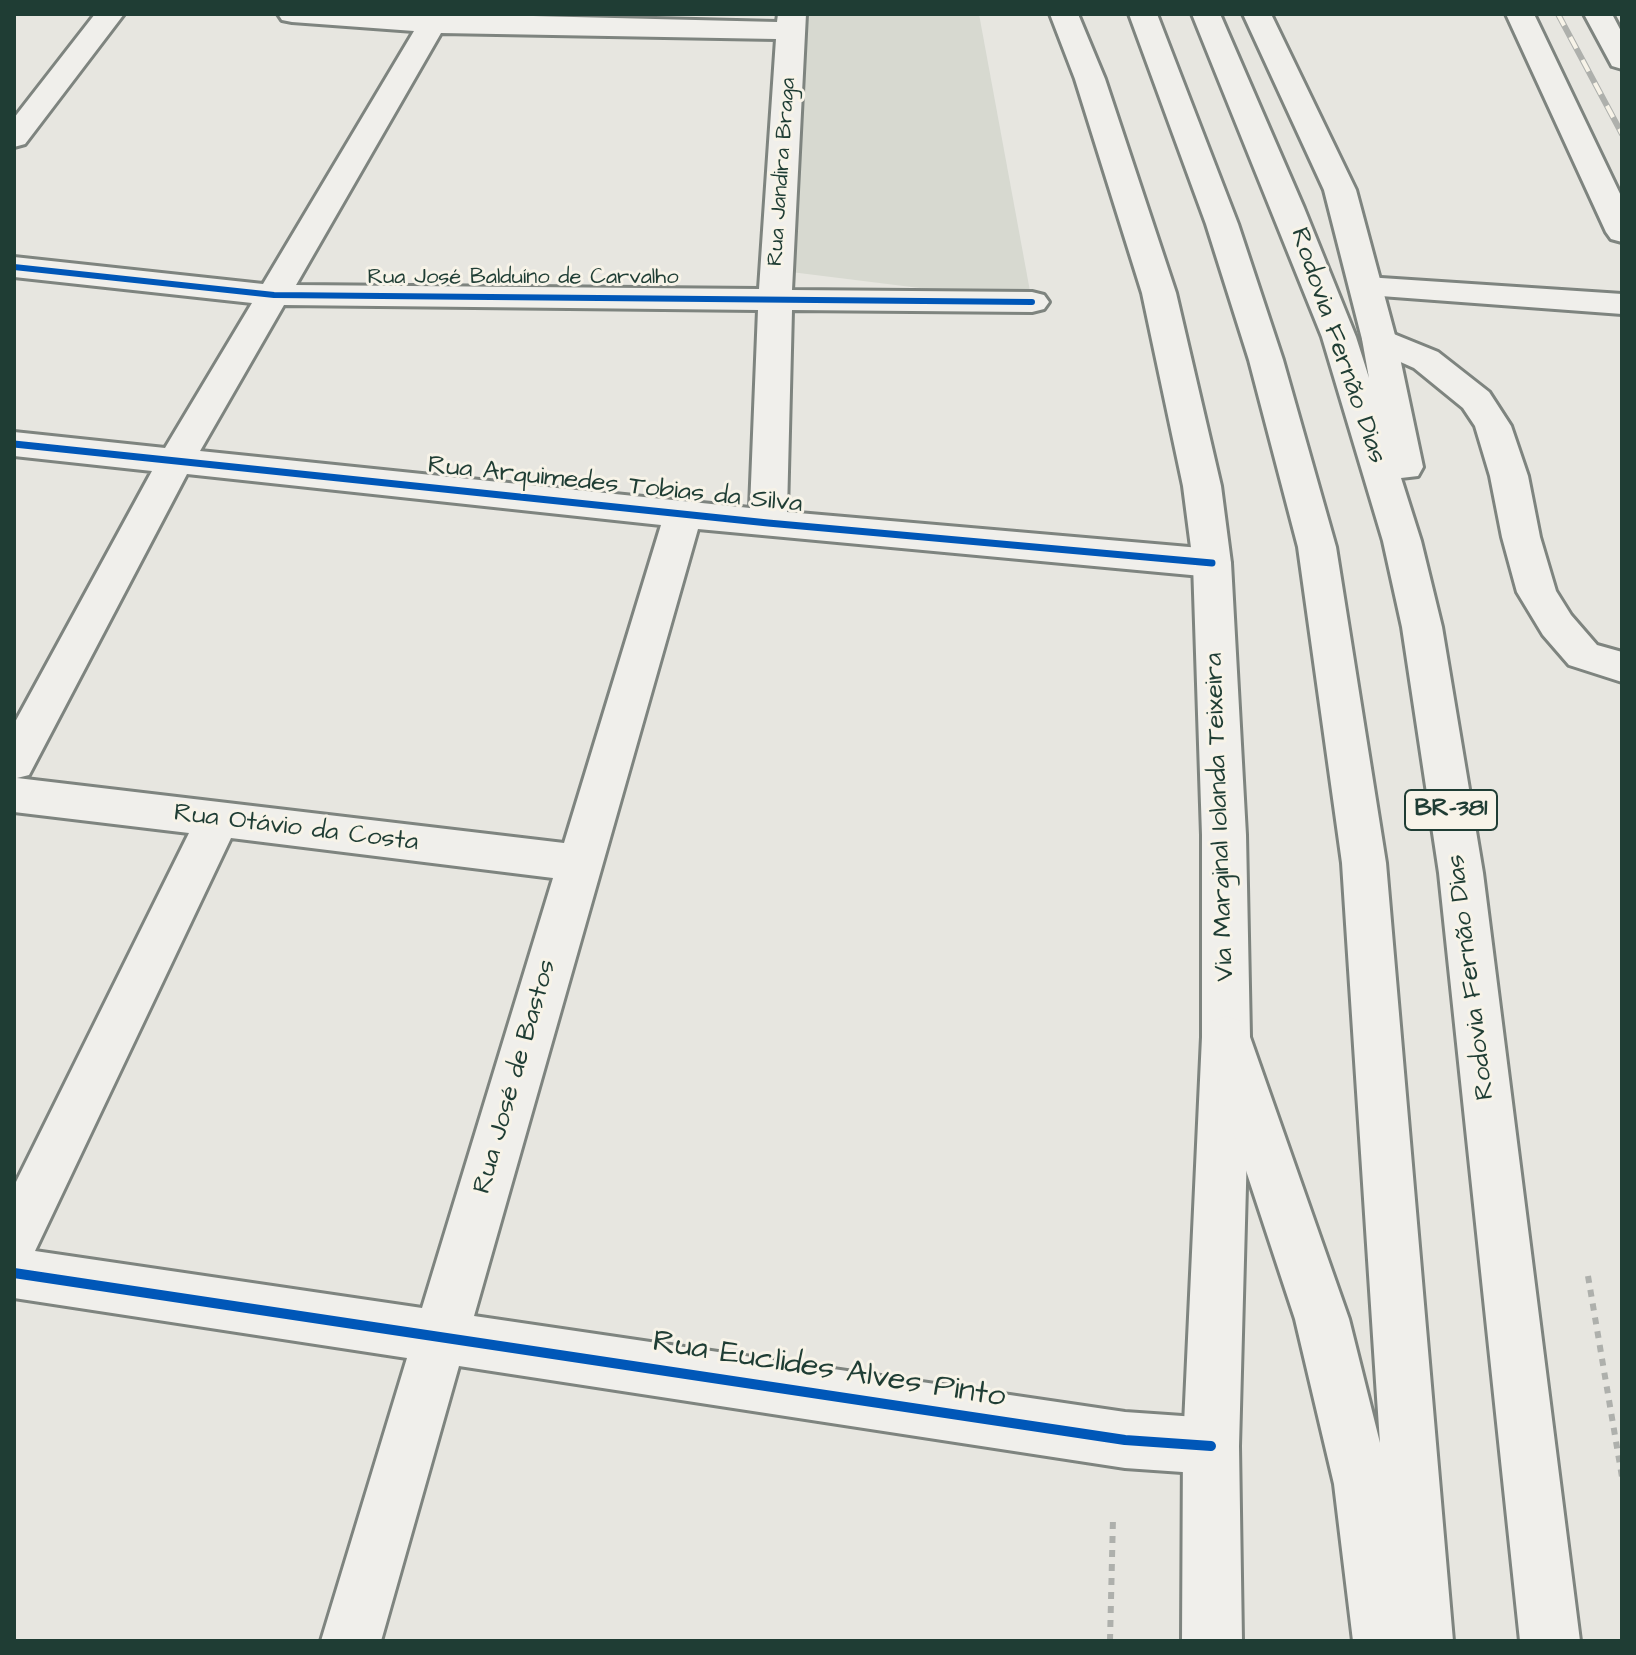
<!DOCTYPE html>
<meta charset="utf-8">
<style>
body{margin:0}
#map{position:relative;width:1636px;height:1655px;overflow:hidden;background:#e7e6e0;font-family:"Architects Daughter",sans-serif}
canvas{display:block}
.frame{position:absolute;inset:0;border:16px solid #1f3d34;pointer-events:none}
</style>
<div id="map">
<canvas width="1636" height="1655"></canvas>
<div class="frame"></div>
</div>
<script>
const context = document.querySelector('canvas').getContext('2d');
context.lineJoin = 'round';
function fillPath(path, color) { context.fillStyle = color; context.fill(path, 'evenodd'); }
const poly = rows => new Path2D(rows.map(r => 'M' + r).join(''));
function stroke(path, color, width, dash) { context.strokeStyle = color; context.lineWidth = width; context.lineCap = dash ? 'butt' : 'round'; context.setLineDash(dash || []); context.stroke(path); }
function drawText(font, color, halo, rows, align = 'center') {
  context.font = font + ' "Architects Daughter",sans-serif'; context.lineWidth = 6; context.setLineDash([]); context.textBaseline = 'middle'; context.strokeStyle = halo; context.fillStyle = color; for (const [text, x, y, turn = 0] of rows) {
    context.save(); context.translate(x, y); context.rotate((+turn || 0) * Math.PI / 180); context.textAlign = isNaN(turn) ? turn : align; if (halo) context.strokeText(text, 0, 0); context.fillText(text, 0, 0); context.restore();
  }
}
const built = poly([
 [805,14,979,14,1032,302,791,272]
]);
const path = poly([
 [1588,1276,1622,1477],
 [1110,1641,1113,1518]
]);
const minor = poly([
 [95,14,124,14,25,144,14,147,14,118,95,14],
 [278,14,452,14,777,22,778,14,806,14,792,290,1032,292,1044,295,1049,302,1044,309,1032,312,792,310,787,512,1212,549,1226,553,1231,563,1226,573,1212,577,698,529,474,1316,1125,1412,1211,1418,1231,1426,1239,1446,1231,1466,1211,1474,1125,1468,459,1366,381,1641,321,1641,407,1358,14,1298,14,1186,189,833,14,812,14,724,152,471,14,456,14,432,165,448,252,303,14,277,14,257,263,284,414,31,292,22,282,20,278,14],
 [441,33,776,39,759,289,296,285,441,33],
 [284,305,758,310,750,508,200,451,284,305],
 [187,474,661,525,564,843,17,778,29,775,187,474],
 [231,838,553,878,422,1308,35,1251,231,838],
 [1506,14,1534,14,1622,198,1622,242,1611,239,1606,232,1506,14],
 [1584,14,1612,14,1622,33,1622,69,1612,66,1584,14],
 [1366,277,1622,294,1622,314,1354,294,1349,287,1354,280,1366,277],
 [1379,328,1438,352,1489,392,1511,426,1528,476,1540,537,1556,591,1571,615,1597,645,1622,652,1622,682,1569,665,1543,635,1517,592,1502,537,1490,476,1475,426,1463,408,1414,368,1367,347,1362,339,1367,331,1379,328]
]);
const major = poly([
 [1050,14,1078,14,1105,79,1176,293,1221,486,1231,563,1246,835,1250,1037,1239,1446,1242,1641,1182,1641,1183,1446,1202,1037,1202,835,1193,563,1183,486,1142,293,1075,79,1050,14],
 [1243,14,1271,14,1356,190,1396,339,1391,347,1379,350,1367,347,1362,339,1324,190,1243,14]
]);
const highway = poly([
 [1129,14,1157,14,1238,224,1283,360,1336,547,1386,863,1453,1641,1353,1641,1334,1484,1295,1319,1202,1037,1209,1022,1226,1016,1243,1022,1250,1037,1349,1319,1380,1443,1342,863,1298,547,1249,360,1206,224,1129,14],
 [1192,14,1220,14,1304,208,1356,337,1369,378,1362,339,1367,331,1379,328,1391,331,1396,339,1423,467,1418,476,1401,478,1421,541,1442,627,1483,873,1580,1641,1520,1641,1439,873,1402,627,1383,541,1322,337,1192,14]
]);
const rail = poly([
 [1558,14,1622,134]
]);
const cyclewayFar2 = poly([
 [14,267,274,295,1032,302]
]);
const cyclewayFar1 = poly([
 [14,444,768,523,1212,563]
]);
const cycleway = poly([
 [14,1273,1125,1440,1211,1446]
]);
const farStreetnames = [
 ["Rua Jandira Braga",783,172,-86],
 ["Rua José Balduíno de Carvalho",523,278]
];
const shields = [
 [1451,810,92]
];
const shieldNames = [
 ["BR-381",1451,810]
];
const streetNames = [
 ["Rodovia Fernão Dias",1337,346,71],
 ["Rua Arquimedes Tobias da Silva",615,486,6],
 ["Via Marginal Iolanda Teixeira",1221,817,-92],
 ["Rua Otávio da Costa",296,829,7],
 ["Rodovia Fernão Dias",1472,977,-97],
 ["Rua José de Bastos",516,1077,-74]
];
const nearStreetnames = [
 ["Rua Euclides Alves Pinto",829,1371,9]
];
fillPath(built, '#d7d9d0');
stroke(minor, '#7e847f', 6);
stroke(major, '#7e847f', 6);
stroke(highway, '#7e847f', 6);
stroke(path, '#aeb0ac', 6, [7, 7]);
fillPath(minor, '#f0efeb');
fillPath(major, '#f0efeb');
fillPath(highway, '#f0efeb');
stroke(rail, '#aeb0ac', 6);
stroke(rail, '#f7f3e8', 4, [13]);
stroke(cyclewayFar2, '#0057b8', 6);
stroke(cyclewayFar1, '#0057b8', 7);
stroke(cycleway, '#0057b8', 10);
drawText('22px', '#1f3d34', '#f7f3e8', farStreetnames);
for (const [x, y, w] of shields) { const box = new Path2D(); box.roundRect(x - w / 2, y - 20, w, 40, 6); context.fillStyle = '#f7f3e8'; context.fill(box); stroke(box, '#1f3d34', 2); }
drawText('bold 24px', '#1f3d34', null, shieldNames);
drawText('26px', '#1f3d34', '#f7f3e8', streetNames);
drawText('32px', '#1f3d34', '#f7f3e8', nearStreetnames);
</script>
